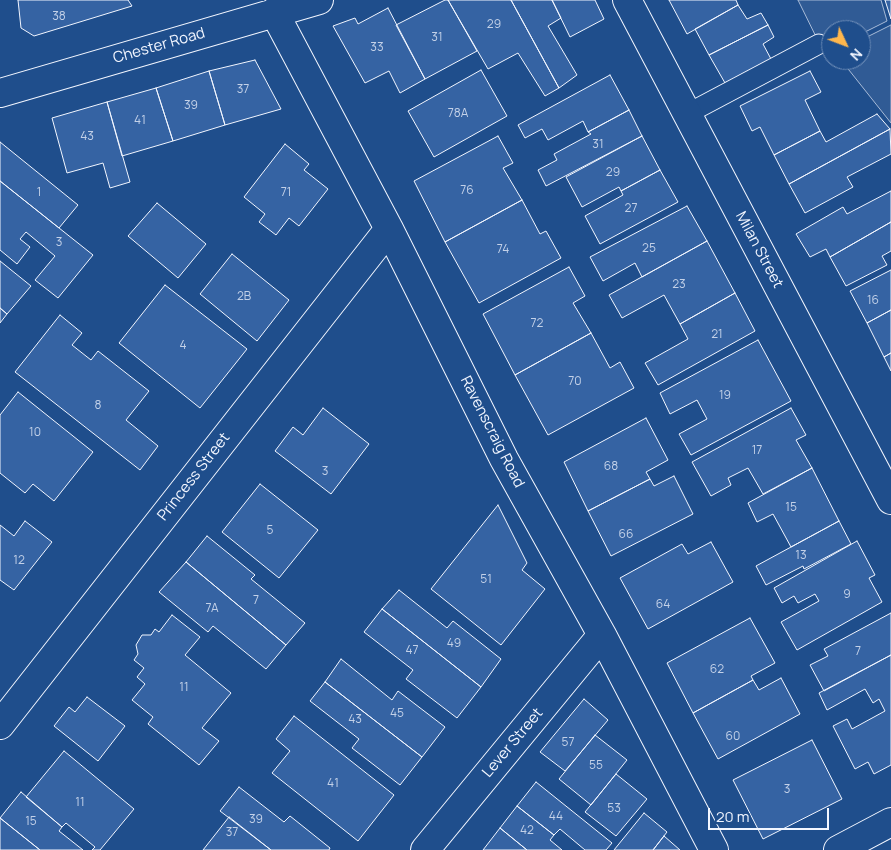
<!DOCTYPE html>
<style>
body{margin:0}
#map{position:relative;width:891px;height:850px;overflow:hidden;background:#1f4e8c;font-family:Manrope,sans-serif}
canvas{display:block}
.north{position:absolute;left:821px;top:20px;width:50px;height:50px;box-sizing:border-box;background:#1f4e8c;border:1px solid #7391ba;border-radius:50%;rotate:133deg;font-size:14px;font-weight:700;line-height:20px;text-align:center;color:#f2f6ff}
.north::after{content:'';display:block;margin:auto;width:18px;height:22px;background:#ffb74d;clip-path:polygon(50% 0,100% 100%,50% 72%,0 100%)}
.scale{position:absolute;left:708px;top:808px;width:121px;height:22px;box-sizing:border-box;border:2px solid #f2f6ff;border-top:0;padding-left:6px;font-size:15px;line-height:18px;white-space:nowrap;color:#f2f6ff;-webkit-text-stroke:4px #1f4e8c;paint-order:stroke}
</style>
<div id="map">
<canvas width="891" height="850"></canvas>
<div class="north">N</div>
<div class="scale">20 m</div>
</div>
<script>
const context = document.querySelector('canvas').getContext('2d');
context.lineJoin = 'round';
function fillPath(path, color) { context.fillStyle = color; context.fill(path, 'evenodd'); }
const poly = rows => new Path2D(rows.map(r => 'M' + r).join(''));
function stroke(path, color, width, dash) { context.strokeStyle = color; context.lineWidth = width; context.lineCap = dash ? 'butt' : 'round'; context.setLineDash(dash || []); context.stroke(path); }
function drawText(font, color, halo, rows, align = 'center') {
  context.font = font + ' Manrope,sans-serif'; context.lineWidth = 4; context.setLineDash([]); context.textBaseline = 'middle'; context.strokeStyle = halo; context.fillStyle = color; for (const [text, x, y, turn = 0] of rows) {
    context.save(); context.translate(x, y); context.rotate((+turn || 0) * Math.PI / 180); context.textAlign = isNaN(turn) ? turn : align; if (halo) context.strokeText(text, 0, 0); context.fillText(text, 0, 0); context.restore();
  }
}
const built = poly([
 [798,0,881,0,887,21,861,34,861,30,831,30,831,50,824,53,798,0],
 [891,25,891,123,841,60,861,60,861,40,891,25]
]);
const building = poly([
 [18,0,128,0,132,6,34,36,21,28,18,0],
 [445,0,448,0,477,51,425,79,396,25,445,0],
 [448,0,511,0,559,88,545,96,518,53,488,69,448,0],
 [511,0,552,0,561,18,548,26,577,75,559,88,511,0],
 [552,0,595,0,604,19,570,37,552,0],
 [669,0,736,0,738,5,687,34,669,0],
 [885,0,891,0,891,19,885,0],
 [738,5,747,19,761,13,768,25,709,55,695,29,738,5],
 [388,8,425,79,400,93,389,71,365,83,333,26,355,18,358,24,388,8],
 [768,25,774,37,763,44,771,59,725,83,709,55,768,25],
 [255,60,281,109,225,125,209,71,255,60],
 [481,70,507,116,434,157,408,111,481,70],
 [209,71,225,125,173,141,156,88,209,71],
 [810,71,821,92,805,100,820,131,774,155,760,127,752,131,740,106,810,71],
 [610,75,629,110,588,132,583,121,548,140,542,129,525,138,518,125,610,75],
 [156,88,173,141,122,156,107,102,156,88],
 [107,102,130,182,110,188,103,163,67,173,52,118,107,102],
 [629,110,642,136,546,186,538,170,557,160,554,154,591,134,588,132,629,110],
 [877,114,890,129,789,184,774,155,820,131,826,142,877,114],
 [890,129,891,154,847,177,853,187,805,213,789,184,890,129],
 [498,136,513,163,503,168,522,200,445,242,414,181,498,136],
 [642,136,660,170,621,191,619,187,582,207,566,177,642,136],
 [0,142,78,205,59,228,0,181,0,142],
 [285,144,309,164,304,170,328,189,299,226,289,218,276,235,259,222,265,214,244,197,285,144],
 [660,170,678,202,600,244,585,216,623,195,621,191,660,170],
 [0,181,93,255,58,298,35,280,55,256,26,232,20,239,30,247,17,264,0,250,0,181],
 [891,191,891,222,830,257,826,249,810,257,796,234,843,207,847,214,891,191],
 [522,200,540,234,546,231,561,258,479,303,445,242,522,200],
 [157,203,206,244,178,278,128,236,157,203],
 [687,206,707,241,642,277,635,263,603,281,590,257,687,206],
 [891,222,891,251,882,256,887,265,846,286,830,257,891,222],
 [707,241,735,293,680,324,664,295,622,318,609,295,707,241],
 [232,254,289,300,257,341,200,294,232,254],
 [0,261,31,286,7,314,0,308,0,261],
 [569,267,585,296,573,303,591,333,515,375,483,314,569,267],
 [891,270,891,310,867,323,850,291,891,270],
 [165,285,247,349,200,408,119,343,165,285],
 [735,293,755,331,658,385,645,363,688,339,680,324,735,293],
 [0,308,7,314,0,323,0,308],
 [891,310,891,353,884,357,867,323,891,310],
 [60,315,82,333,72,345,91,360,98,351,149,391,126,420,158,446,140,470,15,372,60,315],
 [591,333,610,368,620,362,634,388,548,435,515,375,591,333],
 [758,340,791,401,691,455,679,434,707,419,697,400,670,414,660,393,758,340],
 [891,353,891,371,884,357,891,353],
 [18,392,93,452,54,501,33,484,25,493,0,473,0,415,18,392],
 [323,408,369,444,331,494,275,451,293,427,303,435,323,408],
 [791,408,806,435,796,440,812,468,763,494,748,468,728,478,731,485,711,496,692,462,791,408],
 [646,418,668,460,646,472,650,479,588,511,564,462,646,418],
 [812,468,839,521,791,547,773,514,757,522,748,503,812,468],
 [674,476,693,514,611,556,588,511,650,479,654,486,674,476],
 [260,484,318,530,279,578,222,532,260,484],
 [498,505,527,563,522,570,545,589,501,645,431,589,498,505],
 [25,521,52,542,14,590,0,580,0,525,14,536,25,521],
 [839,521,851,544,804,569,803,566,766,585,756,566,839,521],
 [207,536,255,575,251,579,305,623,286,645,186,562,207,536],
 [857,541,875,575,869,578,882,602,797,650,781,622,819,601,815,594,798,603,794,596,782,603,774,588,857,541],
 [711,542,733,582,648,629,620,578,682,544,688,554,711,542],
 [186,562,286,645,266,669,213,626,208,632,159,592,186,562],
 [399,590,447,628,453,621,501,659,481,687,382,609,399,590],
 [382,609,481,687,457,718,406,679,413,670,364,632,382,609],
 [891,613,891,655,824,691,810,665,828,656,824,649,891,613],
 [172,615,200,637,185,655,231,693,202,728,219,741,199,765,148,724,153,717,132,700,145,684,137,677,144,668,134,660,138,654,136,645,142,635,151,635,155,629,159,632,172,615],
 [750,618,775,663,751,676,753,680,693,713,667,663,750,618],
 [891,655,891,765,874,774,868,762,855,769,833,726,847,719,852,729,885,711,879,699,873,703,865,689,827,710,819,693,891,655],
 [341,659,392,700,398,691,445,727,422,757,325,682,341,659],
 [781,678,800,714,718,759,693,713,753,680,759,690,781,678],
 [325,682,422,757,400,785,352,748,359,739,310,701,325,682],
 [87,697,125,726,98,761,54,726,69,707,75,712,87,697],
 [584,699,608,720,565,771,540,752,584,699],
 [294,716,394,795,358,841,272,773,290,751,276,739,294,716],
 [595,735,627,760,591,805,559,779,595,735],
 [812,740,842,799,763,839,733,780,812,740],
 [64,751,134,809,100,850,92,850,95,847,66,823,62,827,26,797,64,751],
 [616,774,647,799,616,836,585,812,616,774],
 [536,782,612,843,606,850,585,850,560,829,554,835,517,806,536,782],
 [239,787,284,822,290,816,330,848,329,850,271,850,220,811,239,787],
 [21,792,62,827,59,831,83,850,40,850,0,818,21,792],
 [517,806,554,835,550,840,562,850,527,850,500,828,517,806],
 [644,813,667,832,653,850,614,850,644,813],
 [229,817,271,850,203,850,229,817],
 [0,818,40,850,0,850,0,818],
 [500,828,527,850,483,850,500,828],
 [664,836,680,850,653,850,664,836]
]);
const service = poly([
 [687,114,819,44]
]);
const minor = poly([
 [627,0,891,500],
 [274,12,389,229,504,459,602,635,714,850],
 [0,93,319,0],
 [0,725,389,229],
 [425,850,602,635],
 [838,850,891,822]
]);
const numberNames = [
 ["38",59,17],
 ["29",494,25],
 ["31",437,38],
 ["33",377,48],
 ["37",243,90],
 ["39",191,106],
 ["78A",458,114],
 ["41",140,121],
 ["43",87,137],
 ["31",598,145],
 ["29",613,173],
 ["76",467,191],
 ["1",39,193],
 ["71",286,193],
 ["27",631,209],
 ["3",59,243],
 ["25",649,249],
 ["74",503,250],
 ["23",679,285],
 ["2B",244,297],
 ["16",873,301],
 ["72",537,324],
 ["21",717,335],
 ["4",183,346],
 ["70",575,382],
 ["19",725,396],
 ["8",98,406],
 ["10",35,433],
 ["17",757,451],
 ["68",611,467],
 ["3",325,472],
 ["15",791,508],
 ["5",270,531],
 ["66",626,535],
 ["13",801,556],
 ["12",19,561],
 ["51",486,580],
 ["9",847,595],
 ["7",256,601],
 ["64",663,605],
 ["7A",212,609],
 ["49",454,644],
 ["47",412,651],
 ["7",858,652],
 ["62",717,670],
 ["11",184,688],
 ["45",397,714],
 ["43",355,720],
 ["60",733,737],
 ["57",568,743],
 ["55",596,766],
 ["41",333,784],
 ["3",787,790],
 ["11",80,803],
 ["53",614,809],
 ["44",556,817],
 ["39",256,820],
 ["15",31,822],
 ["42",527,831],
 ["37",232,833]
];
const streetNames = [
 ["Chester Road",159,46,-16],
 ["Milan Street",759,250,62],
 ["Ravenscraig Road",492,432,63],
 ["Princess Street",194,477,-52],
 ["Lever Street",513,743,-50]
];
fillPath(built, '#305b95');
stroke(built, '#a8bbd7', 1);
fillPath(building, '#3563a3');
stroke(building, '#f2f6ff', 1);
stroke(service, '#f2f6ff', 21);
stroke(minor, '#f2f6ff', 30);
stroke(service, '#1f4e8c', 19);
stroke(minor, '#1f4e8c', 28);
drawText('12px', '#c3d1e8', null, numberNames);
drawText('15px', '#f2f6ff', '#1f4e8c', streetNames);
</script>
